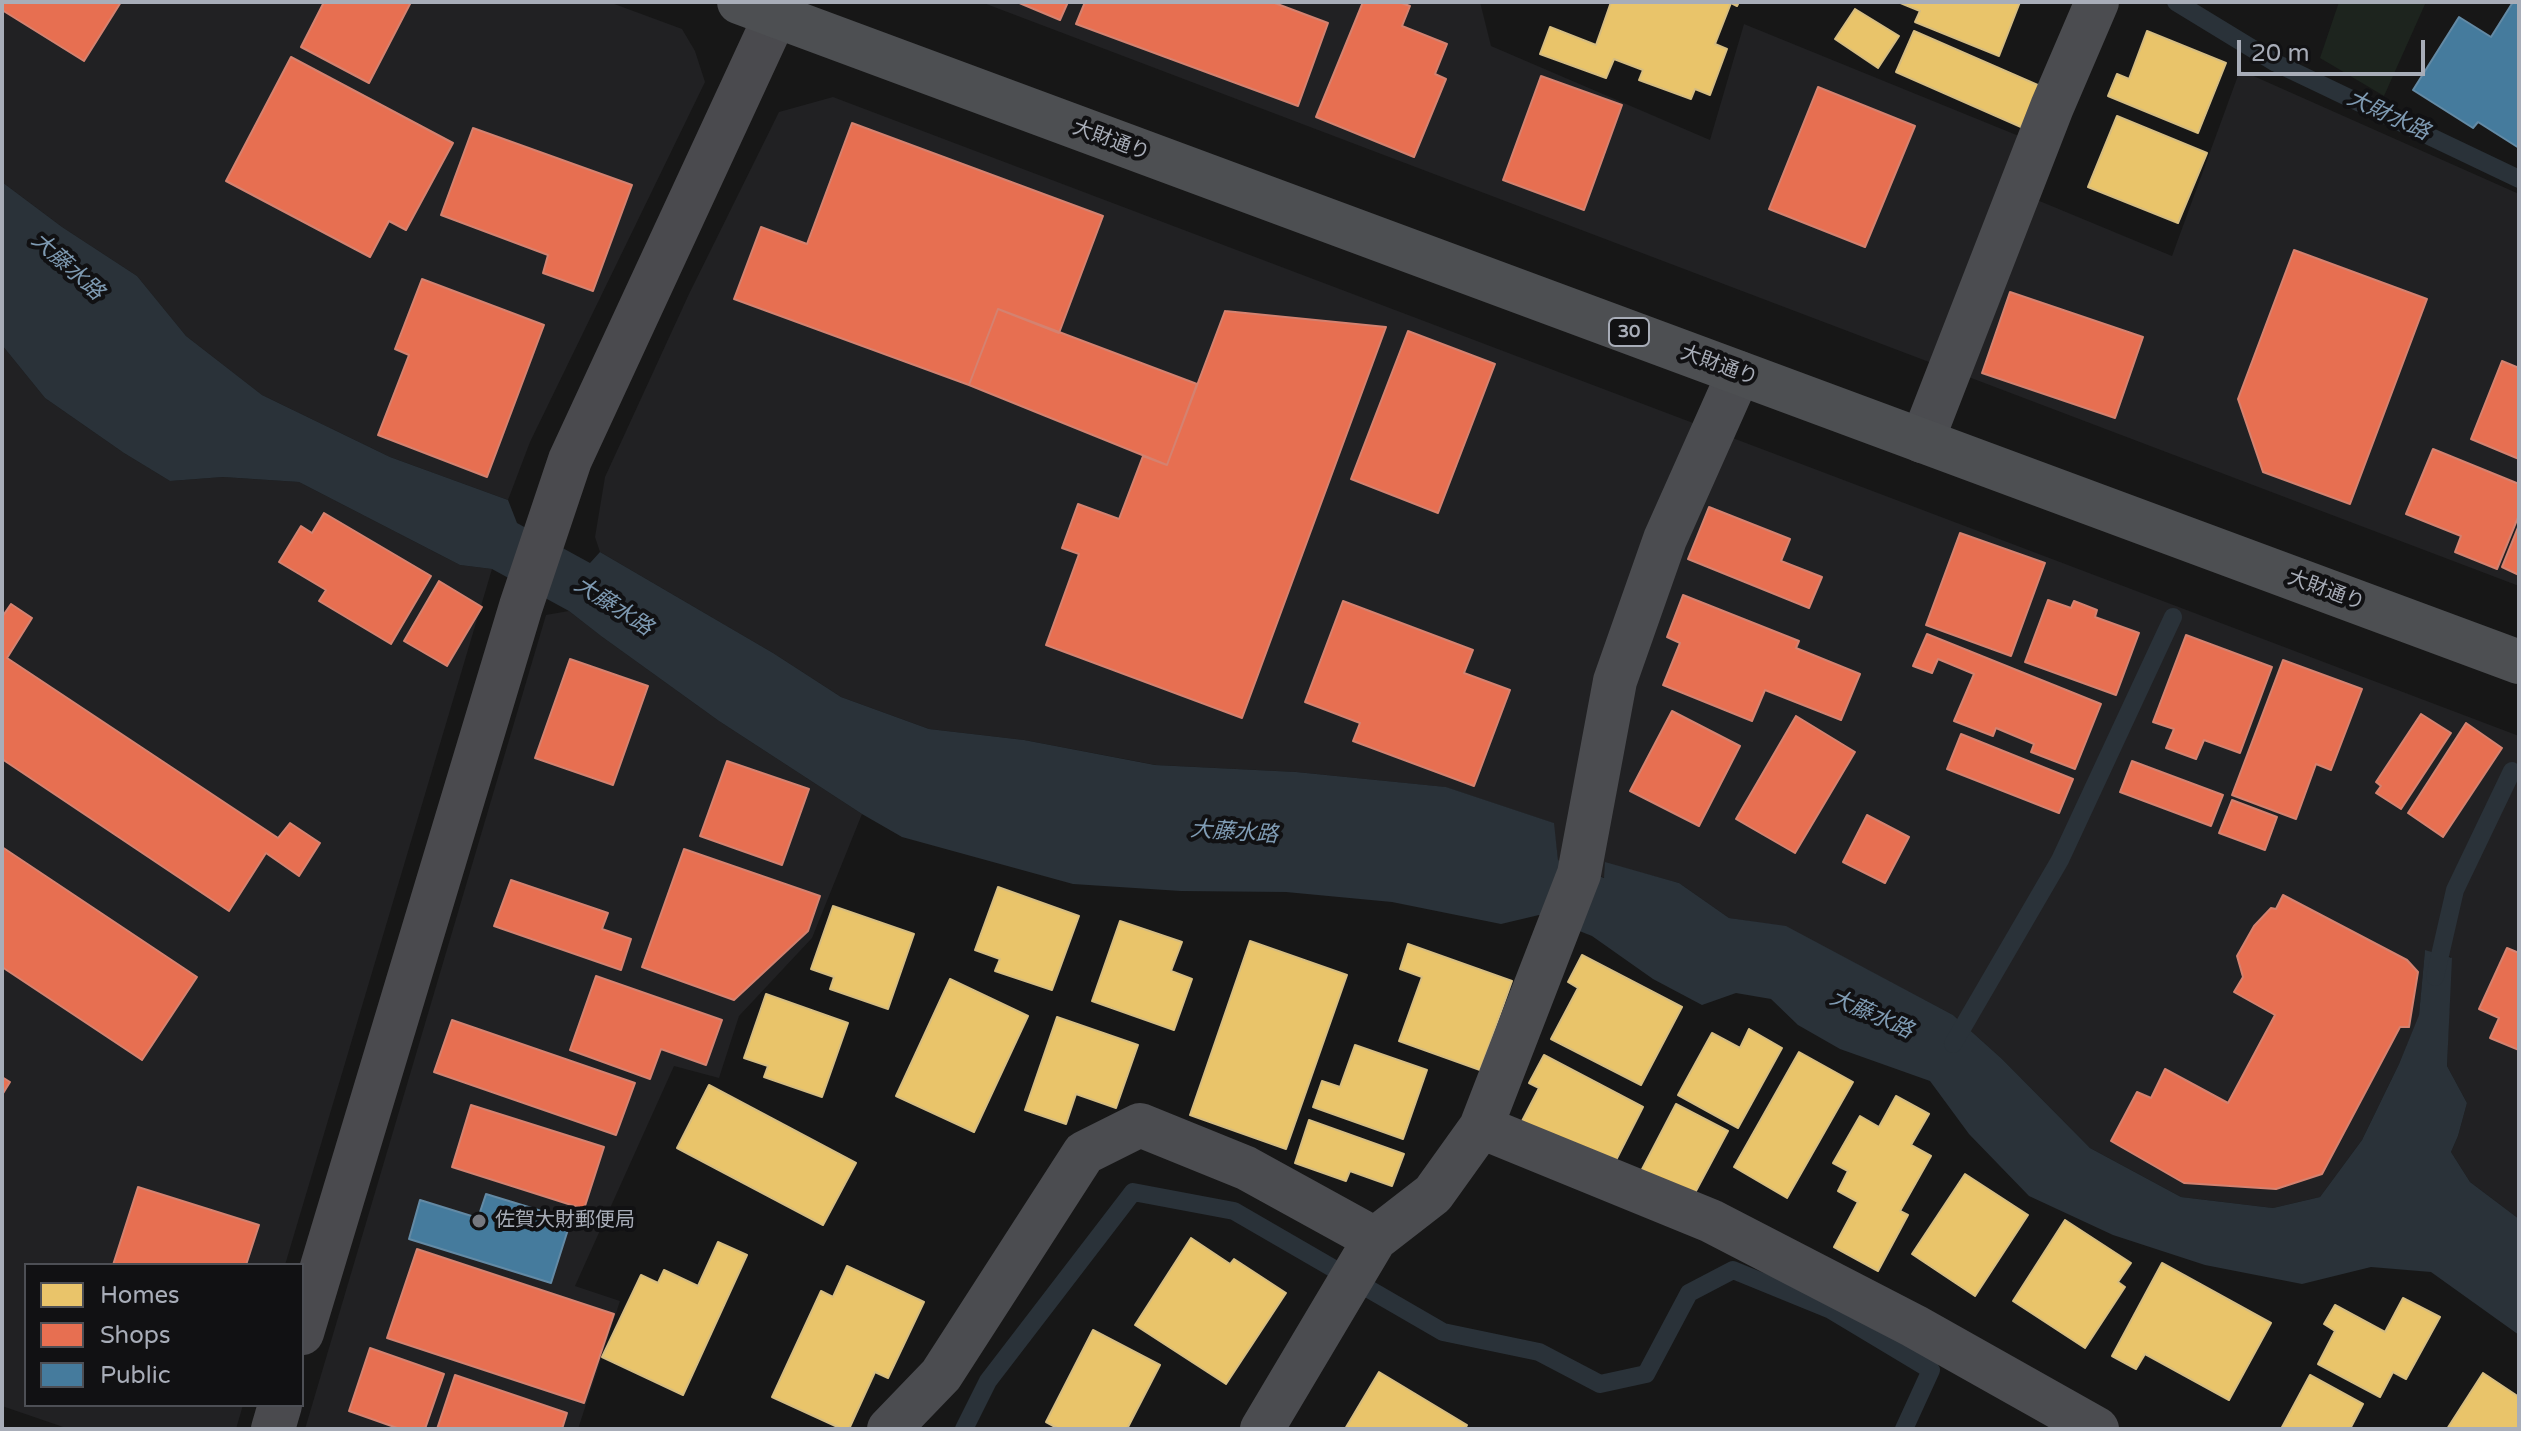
<!DOCTYPE html>
<meta charset="utf-8">
<style>
body{margin:0}
#map{position:relative;width:2521px;height:1431px;overflow:hidden;background:#171717;font-family:"Varela Round",sans-serif}
canvas{display:block}
.frame{position:absolute;inset:0;border:4px solid #a8adb8;pointer-events:none}
.legend{position:absolute;left:24px;top:1263px;width:280px;height:144px;box-sizing:border-box;background:#111113;border:2px solid #4d4f55;margin:0;padding:10px 14px;list-style:none;font-size:24px;color:#a8adb8}
.legend li{display:flex;align-items:center;gap:16px;height:40px}
.legend b{width:40px;border:2px solid #4d4f55}
.scale{position:absolute;left:2237px;top:40px;width:188px;height:36px;box-sizing:border-box;border:4px solid #a8adb8;border-top:0;padding-left:10px;font-size:24px;line-height:28px;white-space:nowrap;color:#a8adb8;-webkit-text-stroke:6px #111113;paint-order:stroke}
</style>
<div id="map">
<canvas width="2521" height="1431"></canvas>
<div class="frame"></div>
<ul class="legend">
<li><b style="height:22px;background:#e9c46a"></b>Homes</li>
<li><b style="height:22px;background:#e76f51"></b>Shops</li>
<li><b style="height:22px;background:#457b9d"></b>Public</li>
</ul>
<div class="scale">20 m</div>
</div>
<script>
const context = document.querySelector('canvas').getContext('2d');
context.lineJoin = 'round';
function fillPath(path, color) { context.fillStyle = color; context.fill(path, 'evenodd'); }
const poly = rows => new Path2D(rows.map(r => 'M' + r).join(''));
function stroke(path, color, width, dash) { context.strokeStyle = color; context.lineWidth = width; context.lineCap = dash ? 'butt' : 'round'; context.setLineDash(dash || []); context.stroke(path); }
function drawText(font, color, halo, rows, align = 'center') {
  context.font = font + ' "Varela Round","Noto Sans JP",sans-serif'; context.lineWidth = 8; context.setLineDash([]); context.textBaseline = 'middle'; context.strokeStyle = halo; context.fillStyle = color; for (const [text, x, y, turn = 0] of rows) {
    context.save(); context.translate(x, y); context.rotate((+turn || 0) * Math.PI / 180); context.textAlign = isNaN(turn) ? turn : align; if (halo) context.strokeText(text, 0, 0); context.fillText(text, 0, 0); context.restore();
  }
}
const built = poly([
 [2,2,609,2,682,29,695,51,705,82,530,442,508,500,390,457,262,395,186,336,137,276,62,227,2,182],
 [981,2,1480,2,1491,46,1710,140,1744,24,2041,145,2025,195,2172,256,2240,70,2519,194,2519,586],
 [833,97,2519,736,2519,1219,2470,1182,2451,1152,2458,1136,2467,1103,2447,1066,2451,957,2425,951,2419,1016,2399,1064,2362,1140,2320,1197,2273,1208,2181,1197,2090,1148,2002,1059,1953,1015,1786,927,1729,918,1679,883,1605,863,1605,878,1558,860,1553,823,1445,787,1296,772,1156,765,1024,740,929,729,841,697,773,653,600,552,595,537,605,477,689,294,779,112],
 [2,345,45,398,124,453,170,481,223,477,299,482,460,565,492,569,285,1265,26,1265,26,1405,243,1405,236,1429,69,1429,2,1406],
 [569,611,601,636,719,721,862,814,812,938,739,1016,719,1078,674,1066,575,1286,620,1301,578,1429,305,1429,546,615]
]);
const green = poly([
 [2339,2,2426,2,2384,96,2320,58]
]);
const water = poly([
 [2,182,62,227,137,276,186,336,262,395,390,457,508,500,517,523,590,563,600,552,773,653,841,697,929,729,1024,740,1155,765,1296,772,1446,787,1554,823,1558,860,1604,878,1605,862,1679,883,1729,918,1786,926,1953,1015,2002,1059,2090,1148,2181,1197,2273,1208,2320,1197,2362,1140,2399,1064,2419,1015,2425,950,2452,958,2447,1066,2467,1103,2458,1136,2451,1152,2470,1182,2519,1219,2519,1335,2431,1272,2371,1267,2302,1284,2205,1265,2113,1235,2029,1196,1969,1134,1930,1081,1840,1049,1798,1025,1771,999,1736,993,1702,1005,1653,979,1592,936,1539,915,1501,924,1392,902,1286,892,1181,891,1073,884,902,837,862,814,719,721,601,636,569,611,492,569,460,565,299,482,223,477,170,481,124,453,45,398,2,345]
]);
const homes = poly([
 [1611,2,1739,2,1737,6,1731,3,1715,44,1727,49,1710,95,1695,89,1691,99,1639,80,1643,70,1614,59,1606,78,1540,54,1550,27,1596,45,1611,2],
 [1898,2,2020,2,1999,56,1915,22,1920,11,1898,2],
 [1855,9,1899,36,1878,68,1835,39,1855,9],
 [1914,31,2040,86,2021,127,1896,72,1914,31],
 [2147,31,2226,63,2198,133,2108,96,2117,74,2129,79,2147,31],
 [2117,116,2207,153,2178,223,2088,187,2117,116],
 [998,887,1079,916,1052,990,995,971,1000,959,975,950,998,887],
 [833,906,914,934,888,1009,830,989,834,977,811,969,833,906],
 [1120,921,1182,942,1171,971,1192,979,1174,1030,1092,1001,1120,921],
 [1250,941,1347,975,1286,1149,1190,1115,1250,941],
 [1408,944,1512,981,1480,1070,1399,1041,1422,977,1400,969,1408,944],
 [1582,955,1682,1007,1641,1085,1551,1039,1578,988,1568,982,1582,955],
 [950,979,1028,1016,974,1132,896,1096,950,979],
 [766,994,848,1023,822,1097,764,1077,768,1066,744,1058,766,994],
 [1057,1017,1138,1045,1116,1108,1076,1094,1066,1124,1025,1110,1057,1017],
 [1749,1029,1782,1048,1738,1128,1678,1095,1712,1033,1740,1048,1749,1029],
 [1355,1045,1427,1070,1403,1139,1313,1107,1322,1081,1340,1087,1355,1045],
 [1799,1052,1853,1082,1787,1198,1734,1167,1799,1052],
 [1544,1055,1643,1107,1611,1170,1521,1123,1539,1088,1529,1083,1544,1055],
 [709,1085,856,1163,823,1225,677,1148,709,1085],
 [1896,1096,1929,1114,1911,1145,1931,1156,1900,1211,1908,1215,1878,1271,1834,1247,1858,1202,1838,1191,1848,1171,1833,1163,1860,1116,1879,1127,1896,1096],
 [1676,1104,1728,1131,1689,1204,1638,1177,1676,1104],
 [1309,1120,1404,1154,1392,1186,1350,1171,1346,1181,1295,1163,1309,1120],
 [1965,1174,2028,1215,1975,1296,1912,1254,1965,1174],
 [2065,1220,2131,1263,2118,1282,2125,1287,2085,1348,2013,1301,2065,1220],
 [1191,1238,1230,1264,1234,1259,1286,1293,1226,1384,1135,1325,1191,1238],
 [718,1242,747,1255,683,1395,602,1357,641,1275,658,1283,664,1270,698,1286,718,1242],
 [2162,1263,2271,1323,2229,1400,2145,1354,2136,1369,2112,1356,2162,1263],
 [847,1266,924,1302,888,1378,875,1372,849,1429,842,1429,772,1397,821,1291,833,1297,847,1266],
 [2403,1298,2440,1317,2406,1379,2393,1372,2380,1397,2318,1364,2335,1331,2324,1324,2335,1305,2385,1332,2403,1298],
 [1093,1330,1160,1365,1127,1429,1059,1429,1046,1422,1093,1330],
 [1379,1372,1467,1425,1465,1429,1345,1429,1379,1372],
 [2483,1373,2519,1397,2519,1429,2447,1429,2483,1373],
 [2310,1375,2363,1404,2350,1429,2281,1429,2310,1375]
]);
const shops = poly([
 [2,2,121,2,84,61,2,10,2,2],
 [324,2,411,2,369,83,301,47,324,2],
 [1017,2,1068,2,1060,20,1017,2],
 [1085,2,1272,2,1328,23,1298,106,1076,24,1085,2],
 [1363,2,1399,2,1410,6,1402,26,1447,44,1435,74,1446,79,1414,157,1316,117,1363,2],
 [291,57,453,143,406,230,389,221,370,257,226,181,291,57],
 [1541,76,1622,105,1584,210,1503,180,1541,76],
 [1818,87,1915,126,1865,247,1769,209,1818,87],
 [852,123,1103,216,1059,333,998,309,969,385,734,299,761,227,807,244,852,123],
 [473,128,632,185,593,291,543,273,548,255,441,215,473,128],
 [2294,250,2427,299,2350,504,2263,472,2238,399,2294,250],
 [422,279,544,325,487,477,378,435,409,355,395,349,422,279],
 [2010,292,2143,337,2115,418,1982,373,2010,292],
 [998,309,1197,384,1167,465,969,385,998,309],
 [1225,311,1386,327,1242,718,1046,645,1079,554,1062,548,1078,504,1119,519,1143,456,1167,465,1225,311],
 [1408,331,1495,364,1438,513,1351,479,1408,331],
 [2502,361,2519,368,2519,459,2471,439,2502,361],
 [2433,449,2519,484,2519,515,2497,569,2455,552,2461,536,2406,514,2433,449],
 [1709,507,1790,539,1781,561,1822,577,1809,608,1688,559,1709,507],
 [324,513,431,576,391,644,319,601,326,590,279,562,301,526,312,533,324,513],
 [2519,525,2519,575,2502,567,2519,525],
 [1960,533,2045,563,2011,656,1926,625,1960,533],
 [439,581,482,607,447,666,404,641,439,581],
 [1683,595,1799,641,1796,648,1860,674,1841,720,1765,690,1752,721,1663,685,1680,643,1667,637,1683,595],
 [2048,600,2071,608,2074,601,2097,610,2095,617,2139,633,2116,695,2025,662,2048,600],
 [1343,601,1473,650,1464,673,1510,690,1474,786,1353,741,1360,723,1305,702,1343,601],
 [11,604,32,618,7,658,278,838,290,823,320,843,299,876,266,853,229,911,2,759,2,617,11,604],
 [1927,634,2101,704,2075,769,2031,752,2034,744,1996,728,1993,736,1954,721,1974,674,1938,659,1932,673,1913,666,1927,634],
 [2186,635,2272,667,2240,753,2204,740,2196,759,2166,748,2174,729,2153,722,2186,635],
 [570,659,648,686,613,785,535,758,570,659],
 [2283,660,2362,689,2331,770,2316,764,2296,819,2232,795,2283,660],
 [1672,711,1740,746,1699,826,1630,791,1672,711],
 [2421,714,2451,733,2401,809,2376,793,2381,786,2376,782,2421,714],
 [1796,716,1855,752,1795,853,1736,819,1796,716],
 [2466,723,2502,748,2443,837,2408,813,2466,723],
 [1961,734,2073,779,2059,813,1947,769,1961,734],
 [727,761,809,789,782,865,700,836,727,761],
 [2132,761,2223,795,2211,826,2120,792,2132,761],
 [2232,800,2277,817,2265,850,2219,833,2232,800],
 [1867,815,1909,837,1885,883,1843,862,1867,815],
 [2,847,197,977,142,1060,2,967,2,847],
 [684,849,820,896,808,931,734,1000,642,967,684,849],
 [511,880,608,913,602,929,631,939,621,970,494,926,511,880],
 [2283,895,2407,960,2418,972,2409,1027,2400,1027,2322,1174,2276,1189,2184,1183,2111,1141,2137,1092,2151,1098,2165,1069,2228,1103,2275,1015,2234,992,2243,977,2237,956,2254,926,2271,908,2276,909,2283,895],
 [2507,948,2519,953,2519,1050,2490,1038,2499,1018,2479,1009,2507,948],
 [596,976,722,1020,706,1065,661,1049,650,1079,570,1050,596,976],
 [452,1020,635,1083,616,1135,434,1072,452,1020],
 [2,1077,10,1082,2,1095,2,1077],
 [471,1105,604,1147,584,1209,452,1167,471,1105],
 [138,1187,259,1225,246,1265,113,1265,138,1187],
 [417,1249,614,1314,584,1403,387,1338,417,1249],
 [370,1348,444,1374,425,1429,400,1429,349,1411,370,1348],
 [455,1375,567,1413,562,1429,437,1429,455,1375]
]);
const public = poly([
 [2513,2,2519,2,2519,148,2478,122,2473,128,2413,90,2459,17,2491,37,2513,2],
 [486,1194,571,1220,551,1283,409,1239,420,1200,478,1218,486,1194]
]);
const stream = poly([
 [2176,2,2276,63,2519,179],
 [2435,977,2455,890,2512,771],
 [1953,1044,2060,860,2173,617],
 [964,1429,988,1381,1133,1192,1234,1211,1443,1332,1539,1352,1600,1384,1646,1374,1689,1293,1733,1270,1831,1310,1931,1370,1904,1429]
]);
const street = poly([
 [1922,441,2052,107,2097,2],
 [1481,1127,1711,1221,1914,1326,2097,1429],
 [889,1429,941,1375,1084,1153,1140,1125,1246,1168,1375,1239,1433,1194,1481,1127,1579,874,1615,681,1665,539,1739,373],
 [1262,1429,1375,1239]
]);
const secondary = poly([
 [302,1333,521,606,570,460,775,17],
 [273,1429,280,1405]
]);
const primary = poly([
 [739,2,2519,662]
]);
const markers = [
 [479,1221,8,"#757880"]
];
const shields = [
 [1629,332,40]
];
const shieldNames = [
 ["30",1629,332]
];
const streetNames = [
 ["大財通り",1111,141,20],
 ["大財通り",1719,366,20],
 ["大財通り",2326,591,20]
];
const poiNames = [
 ["佐賀大財郵便局",495,1221]
];
const waterNames = [
 ["大財水路",2388,116,25],
 ["大藤水路",67,267,42],
 ["大藤水路",613,607,33],
 ["大藤水路",1234,833,4],
 ["大藤水路",1871,1015,24]
];
fillPath(built, '#212123');
fillPath(green, '#1d241e');
fillPath(water, '#2a3239');
fillPath(homes, '#e9c46a');
stroke(homes, '#d6bd81', 2);
fillPath(shops, '#e76f51');
stroke(shops, '#d48270', 2);
fillPath(public, '#457b9d');
stroke(public, '#638aa5', 2);
stroke(stream, '#2a3239', 18);
stroke(street, '#4b4c50', 44);
stroke(secondary, '#4a4a4e', 44);
stroke(primary, '#4d4f52', 44);
for (const [x, y, r, color] of markers) { const dot = new Path2D(); dot.arc(x, y, r, 0, 2 * Math.PI); context.fillStyle = color; context.fill(dot); stroke(dot, '#111113', 3); }
for (const [x, y, w] of shields) { const box = new Path2D(); box.roundRect(x - w / 2, y - 14, w, 28, 6); context.fillStyle = '#111113'; context.fill(box); stroke(box, '#a8adb8', 2); }
drawText('bold 18px', '#a8adb8', null, shieldNames);
drawText('20px', '#a8adb8', '#111113', streetNames);
drawText('20px', '#a8adb8', '#111113', poiNames, 'left');
drawText('italic 22px', '#7f9bb3', '#111113', waterNames);
</script>
